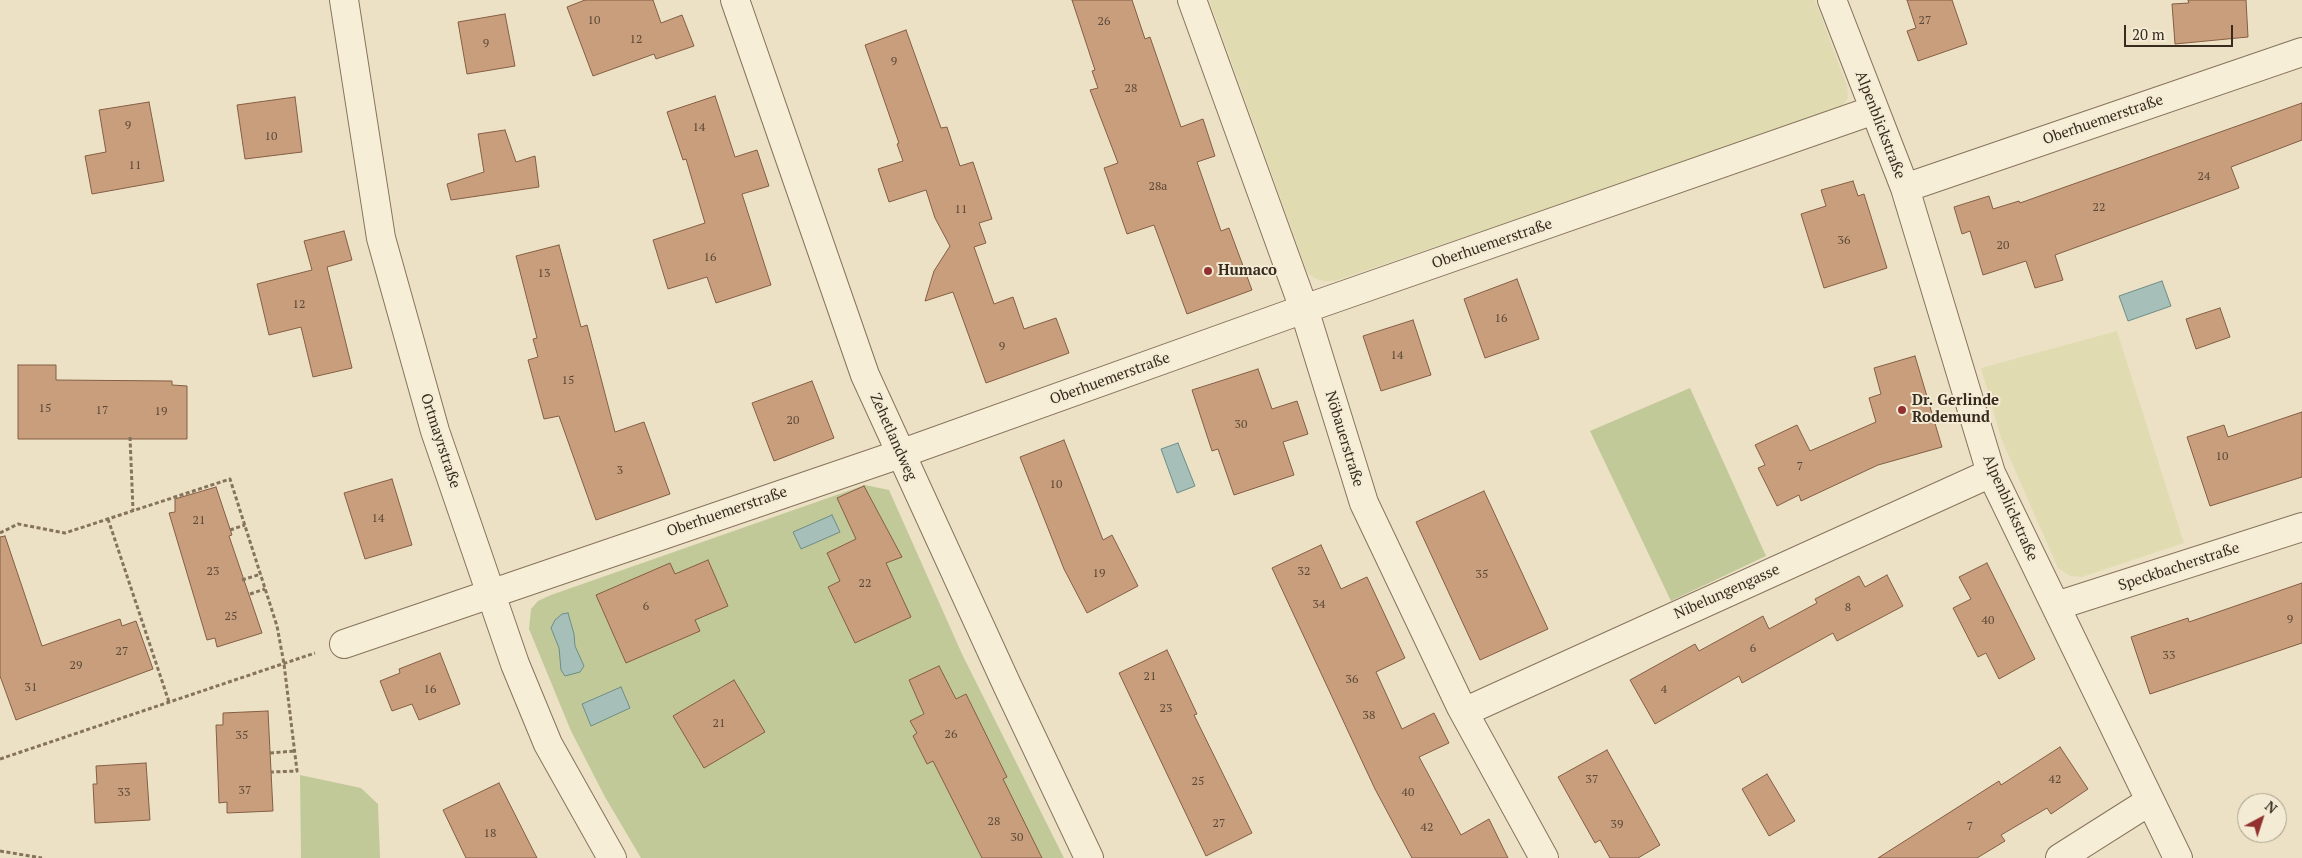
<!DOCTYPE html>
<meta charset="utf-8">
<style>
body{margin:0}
#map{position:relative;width:2302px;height:858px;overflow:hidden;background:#ece1c5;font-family:"PT Serif",serif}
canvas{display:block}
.north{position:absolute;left:2237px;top:793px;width:50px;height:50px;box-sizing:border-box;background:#f4ebd4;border:1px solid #a89e8c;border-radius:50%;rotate:40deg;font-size:14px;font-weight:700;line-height:20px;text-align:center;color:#372b1f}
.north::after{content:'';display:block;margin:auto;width:18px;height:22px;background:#92312f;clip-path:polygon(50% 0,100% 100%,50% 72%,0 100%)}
.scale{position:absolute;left:2124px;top:25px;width:109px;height:22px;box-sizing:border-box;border:2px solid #372b1f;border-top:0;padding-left:6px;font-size:15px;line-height:18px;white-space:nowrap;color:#372b1f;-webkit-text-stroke:4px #f4ebd4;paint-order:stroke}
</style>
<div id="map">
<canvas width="2302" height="858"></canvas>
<div class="north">N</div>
<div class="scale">20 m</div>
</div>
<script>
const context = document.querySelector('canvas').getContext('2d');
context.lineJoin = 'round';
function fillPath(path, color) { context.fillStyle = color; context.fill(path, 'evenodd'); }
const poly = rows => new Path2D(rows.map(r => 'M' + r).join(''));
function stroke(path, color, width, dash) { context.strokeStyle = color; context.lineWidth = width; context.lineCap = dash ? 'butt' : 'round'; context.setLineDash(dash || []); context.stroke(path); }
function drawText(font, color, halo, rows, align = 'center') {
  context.font = font + ' "PT Serif",serif'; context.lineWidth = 4; context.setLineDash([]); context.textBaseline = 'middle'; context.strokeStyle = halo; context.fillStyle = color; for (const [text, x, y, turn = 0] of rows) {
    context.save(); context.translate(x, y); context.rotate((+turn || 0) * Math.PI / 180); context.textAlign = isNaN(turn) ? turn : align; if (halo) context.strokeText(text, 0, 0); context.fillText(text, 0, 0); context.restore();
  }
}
const farmland = poly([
 [1209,0,1815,0,1847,86,1848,98,1842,106,1834,111,1335,281,1324,281,1314,278,1307,272],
 [2117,331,2184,543,2082,577,2070,576,2058,568,2001,438,1981,368]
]);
const green = poly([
 [1690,388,1766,556,1671,601,1590,431],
 [865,485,889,490,962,654,1064,858,641,858,605,797,571,731,529,629,531,609,538,601,551,595],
 [300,775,361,788,378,804,380,858,301,858]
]);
const water = poly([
 [2162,281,2171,306,2128,321,2119,296,2162,281],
 [1178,443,1195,486,1177,493,1161,449,1178,443],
 [832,515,840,532,801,549,793,532,832,515],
 [568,613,574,634,575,646,584,666,580,672,565,676,561,670,559,648,551,628,555,620,562,614,568,613],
 [621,687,630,708,591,726,582,704,621,687]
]);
const building = poly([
 [585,0,653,0,661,23,682,15,694,46,656,59,654,54,593,76,567,7,585,0],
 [1072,0,1132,0,1145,39,1150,37,1181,127,1203,119,1215,156,1197,162,1221,231,1229,228,1252,290,1187,314,1154,225,1127,234,1104,168,1118,163,1090,90,1098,88,1092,71,1095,70,1072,0],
 [1907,0,1952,0,1967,44,1918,61,1907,31,1916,28,1907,0],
 [2188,0,2246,0,2248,37,2175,44,2172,4,2189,3,2188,0],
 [505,14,515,66,467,74,458,22,505,14],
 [906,30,941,128,947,127,960,166,973,162,992,219,979,223,986,243,974,247,994,304,1013,297,1024,329,1056,318,1069,353,986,383,953,292,925,301,934,271,950,246,935,218,926,190,889,202,878,169,903,161,897,144,899,143,865,45,906,30],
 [715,96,735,157,757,150,769,186,742,194,771,285,716,303,707,277,668,289,653,240,705,223,686,159,683,160,667,112,715,96],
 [295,97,302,152,245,159,237,105,295,97],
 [149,102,164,181,92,194,85,156,106,152,99,110,149,102],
 [2302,103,2302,140,2231,167,2239,188,2055,255,2063,280,2035,288,2026,261,1983,275,1970,231,1962,234,1954,207,1989,196,1993,209,2019,201,2020,203,2302,103],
 [505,130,516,162,535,156,539,187,451,200,447,184,484,172,478,134,505,130],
 [1853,181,1858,196,1864,194,1887,268,1824,288,1801,214,1826,206,1821,190,1853,181],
 [344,231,352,260,327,267,352,368,313,377,301,327,269,335,257,284,312,270,304,241,344,231],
 [559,245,581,327,587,325,615,432,644,422,670,494,596,520,559,416,544,419,528,360,538,357,533,339,537,338,516,256,559,245],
 [1517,279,1539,339,1485,358,1464,299,1517,279],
 [2220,308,2230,337,2196,349,2186,319,2220,308],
 [1413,320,1431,375,1381,391,1363,336,1413,320],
 [1915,356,1942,447,1878,465,1801,501,1799,495,1777,506,1758,468,1765,465,1755,445,1797,425,1810,451,1876,422,1869,398,1881,394,1874,368,1915,356],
 [18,365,56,365,56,380,172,381,172,385,187,386,187,439,18,439,18,365],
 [1258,369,1272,409,1297,401,1308,434,1283,442,1294,475,1234,495,1218,449,1212,451,1192,390,1258,369],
 [812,381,834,438,774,461,752,403,812,381],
 [2302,412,2302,477,2210,506,2187,437,2224,425,2228,437,2302,412],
 [1064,440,1103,540,1112,535,1138,586,1087,613,1064,569,1020,457,1064,440],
 [392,479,412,545,365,559,344,493,392,479],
 [864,486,902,557,886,563,911,617,855,643,828,587,840,581,827,553,856,539,837,498,864,486],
 [216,487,232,535,229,536,262,633,217,647,215,638,207,640,169,513,175,512,175,499,216,487],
 [1484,491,1548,629,1480,660,1416,522,1484,491],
 [5,536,42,646,120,619,122,626,136,621,153,669,16,720,0,676,0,537,5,536],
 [1321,545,1341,589,1367,577,1405,658,1376,672,1402,729,1434,713,1449,743,1419,757,1461,835,1489,819,1508,858,1412,858,1375,789,1272,568,1321,545],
 [708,560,728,606,695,620,700,631,626,663,596,595,670,563,675,574,708,560],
 [1987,563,2035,659,1999,679,1986,653,1978,657,1953,608,1971,599,1959,577,1987,563],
 [1887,575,1903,606,1837,641,1833,633,1742,683,1739,676,1655,724,1630,680,1695,644,1699,651,1763,616,1769,629,1817,603,1815,599,1859,576,1865,587,1887,575],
 [2302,583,2302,643,2150,694,2131,637,2188,618,2189,622,2302,583],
 [1167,650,1197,714,1194,715,1252,833,1206,856,1119,673,1167,650],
 [440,653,460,704,419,720,412,704,392,711,380,681,400,673,399,669,440,653],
 [939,666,956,699,966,694,1007,777,1003,779,1042,858,982,858,933,761,927,764,913,736,917,733,910,721,924,714,909,680,939,666],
 [734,680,765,732,704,768,673,716,734,680],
 [268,711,273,811,227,813,227,802,219,803,216,725,223,725,223,713,268,711],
 [2060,747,2088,789,2051,814,2047,808,2001,835,2005,841,1977,858,1878,858,1999,781,2001,785,2060,747],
 [1607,750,1660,845,1638,858,1610,858,1600,840,1595,843,1558,777,1607,750],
 [146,763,150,820,95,823,93,784,97,784,96,766,146,763],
 [1767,774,1795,821,1769,836,1742,789,1767,774],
 [499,783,537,858,466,858,443,810,499,783]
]);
const path = poly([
 [130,437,133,510],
 [108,519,169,702],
 [230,530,245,525],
 [0,533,18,524,65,533,230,479,277,626,284,664,297,771,271,772],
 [242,580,261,574],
 [250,594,265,589],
 [270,753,294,751],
 [0,759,315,653],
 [0,851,42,858]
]);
const street = poly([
 [344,0,381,238,435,431,515,664,548,744,612,858],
 [735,0,865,375,1007,685,1089,858],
 [1192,0,1304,309,1364,503,1461,707,1544,858],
 [1832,0,1905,188,1991,473,2178,858],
 [1905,188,2302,52],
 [2056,606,2302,527],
 [344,644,900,454,1304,309,1874,110],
 [1464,712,1991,473],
 [2060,858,2150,801]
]);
const markers = [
 [1208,271,5,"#92312f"],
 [1902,410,5,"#92312f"]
];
const numberNames = [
 ["10",594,21],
 ["27",1925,21],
 ["26",1104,22],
 ["12",636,40],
 ["9",486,44],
 ["9",894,62],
 ["28",1131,89],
 ["9",128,126],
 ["14",699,128],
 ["10",271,137],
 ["11",135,166],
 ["24",2204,177],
 ["28a",1158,187],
 ["22",2099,208],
 ["11",961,210],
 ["36",1844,241],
 ["20",2003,246],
 ["16",710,258],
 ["13",544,274],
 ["12",299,305],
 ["16",1501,319],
 ["9",1002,347],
 ["14",1397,356],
 ["15",568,381],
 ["15",45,409],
 ["17",102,411],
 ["19",161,412],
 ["20",793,421],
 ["30",1241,425],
 ["10",2222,457],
 ["7",1800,467],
 ["3",620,471],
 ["10",1056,485],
 ["14",378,519],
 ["21",199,521],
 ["23",213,572],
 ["32",1304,572],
 ["19",1099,574],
 ["35",1482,575],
 ["22",865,584],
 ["34",1319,605],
 ["6",646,607],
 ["8",1848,608],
 ["25",231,617],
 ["9",2290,620],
 ["40",1988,621],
 ["6",1753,649],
 ["27",122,652],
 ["33",2169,656],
 ["29",76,666],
 ["21",1150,677],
 ["36",1352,680],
 ["31",31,688],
 ["16",430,690],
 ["4",1664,690],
 ["23",1166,709],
 ["38",1369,716],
 ["21",719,724],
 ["26",951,735],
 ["35",242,736],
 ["37",1592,780],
 ["42",2055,780],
 ["25",1198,782],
 ["37",245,791],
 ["33",124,793],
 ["40",1408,793],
 ["28",994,822],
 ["27",1219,824],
 ["39",1617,825],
 ["7",1970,827],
 ["42",1427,828],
 ["18",490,834],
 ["30",1017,838]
];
const streetNames = [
 ["Oberhuemerstraße",2103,120,-19],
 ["Alpenblickstraße",1880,125,69],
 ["Oberhuemerstraße",1492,244,-19],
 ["Oberhuemerstraße",1110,379,-20],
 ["Zehetlandweg",893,437,66],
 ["Nöbauerstraße",1344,439,73],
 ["Ortmayrstraße",440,441,72],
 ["Alpenblickstraße",2010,508,66],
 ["Oberhuemerstraße",727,512,-19],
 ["Speckbacherstraße",2179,567,-18],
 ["Nibelungengasse",1727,592,-24]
];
const poiNames = [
 ["Humaco",1218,271],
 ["Dr. Gerlinde",1912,401],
 ["Rodemund",1912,418]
];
fillPath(farmland, '#e1dbb2');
fillPath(green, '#c2c999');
fillPath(water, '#a6bfb9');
stroke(water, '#6d8d86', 1);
fillPath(building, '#c89e7d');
stroke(building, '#845e43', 1);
stroke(street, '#86735c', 30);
stroke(path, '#86735c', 3, [4, 2.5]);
stroke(street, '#f7eed8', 28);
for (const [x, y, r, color] of markers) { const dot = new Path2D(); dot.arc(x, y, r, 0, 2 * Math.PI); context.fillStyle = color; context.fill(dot); stroke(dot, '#f4ebd4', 2); }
drawText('12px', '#5b4836', null, numberNames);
drawText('15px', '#372b1f', '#f4ebd4', streetNames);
drawText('bold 15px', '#372b1f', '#f4ebd4', poiNames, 'left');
</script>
